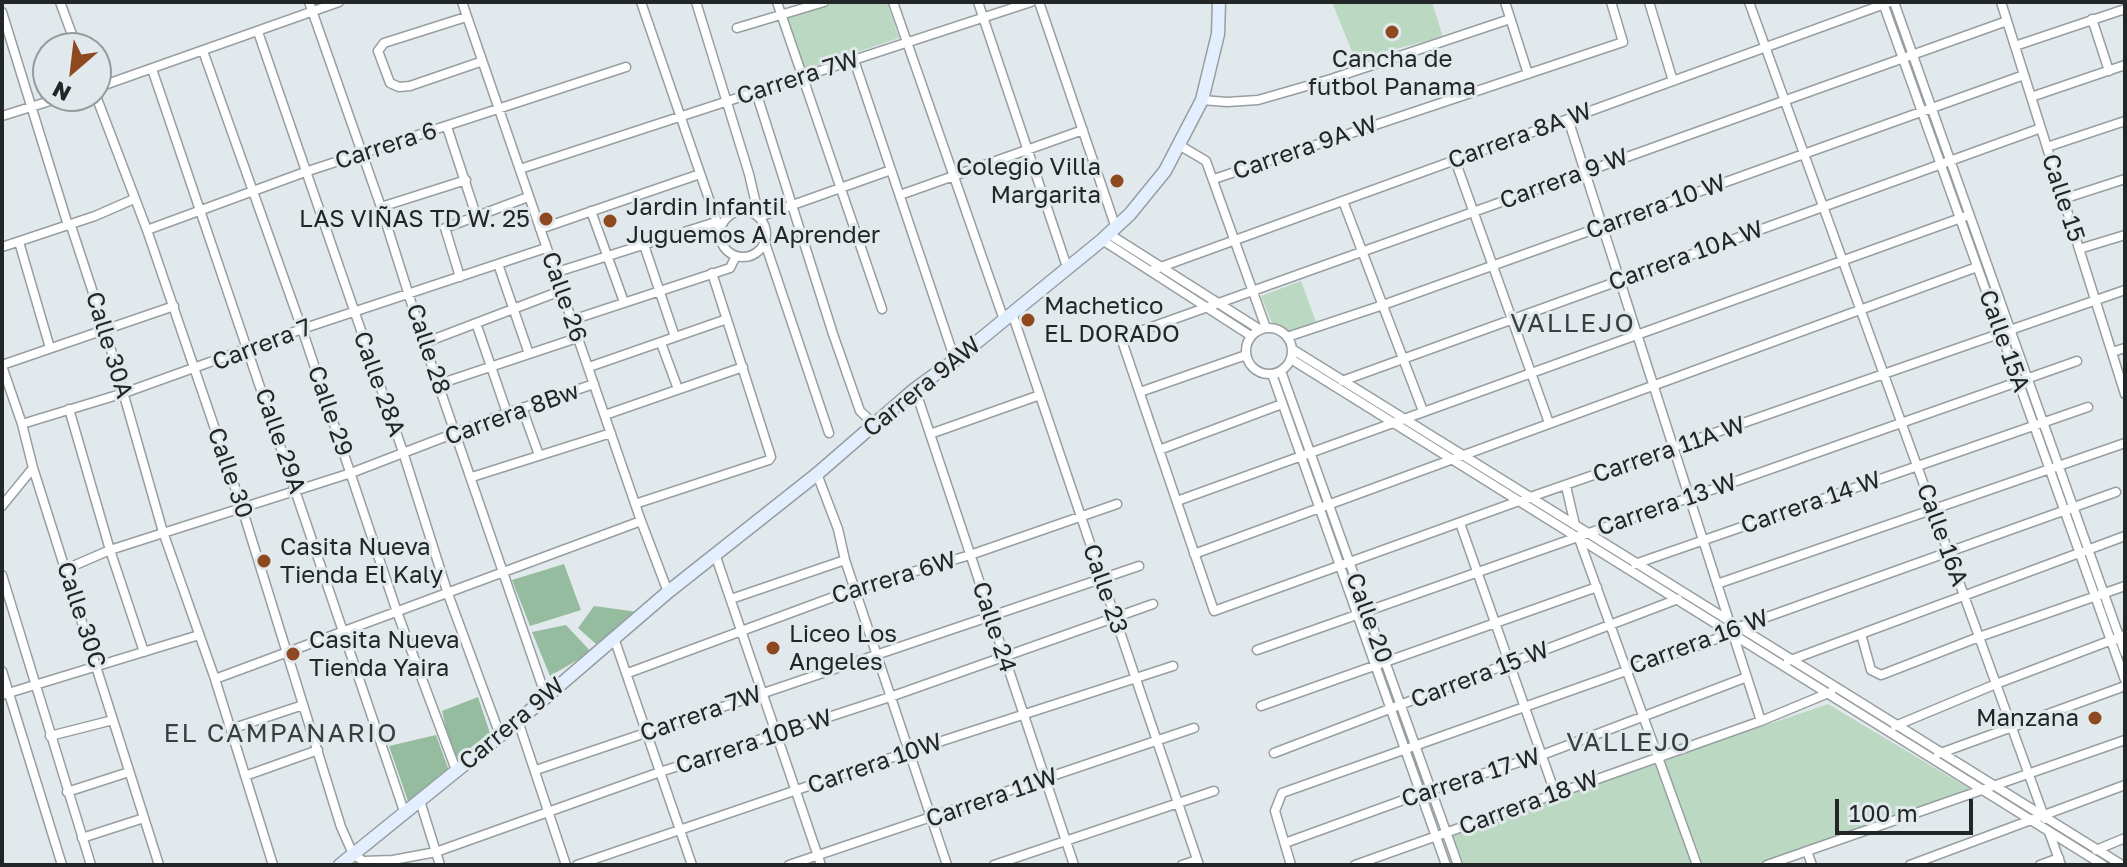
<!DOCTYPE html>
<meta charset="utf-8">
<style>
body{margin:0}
#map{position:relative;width:2127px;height:867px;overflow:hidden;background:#e2e9ec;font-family:"Golos Text",sans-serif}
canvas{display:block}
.frame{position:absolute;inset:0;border:4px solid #232627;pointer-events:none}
.north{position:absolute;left:32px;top:32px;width:80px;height:80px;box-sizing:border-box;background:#e2e9ec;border:2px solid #969b9d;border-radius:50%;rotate:208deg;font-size:22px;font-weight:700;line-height:32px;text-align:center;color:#232627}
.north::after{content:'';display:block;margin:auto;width:28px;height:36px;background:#8f4921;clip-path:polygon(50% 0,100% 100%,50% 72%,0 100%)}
.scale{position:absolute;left:1835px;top:799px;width:138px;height:36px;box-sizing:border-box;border:4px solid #232627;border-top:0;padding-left:10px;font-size:24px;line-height:28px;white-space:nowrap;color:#232627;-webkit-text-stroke:6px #e2e9ec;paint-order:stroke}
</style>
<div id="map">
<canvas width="2127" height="867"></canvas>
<div class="frame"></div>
<div class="north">N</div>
<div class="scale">100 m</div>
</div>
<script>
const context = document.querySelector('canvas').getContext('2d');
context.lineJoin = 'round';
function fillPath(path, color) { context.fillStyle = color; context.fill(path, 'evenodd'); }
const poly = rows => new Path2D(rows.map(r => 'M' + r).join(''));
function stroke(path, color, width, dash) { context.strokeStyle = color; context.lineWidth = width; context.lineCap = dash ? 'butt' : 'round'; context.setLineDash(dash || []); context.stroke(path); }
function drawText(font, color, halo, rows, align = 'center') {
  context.font = font + ' "Golos Text",sans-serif'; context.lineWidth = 6; context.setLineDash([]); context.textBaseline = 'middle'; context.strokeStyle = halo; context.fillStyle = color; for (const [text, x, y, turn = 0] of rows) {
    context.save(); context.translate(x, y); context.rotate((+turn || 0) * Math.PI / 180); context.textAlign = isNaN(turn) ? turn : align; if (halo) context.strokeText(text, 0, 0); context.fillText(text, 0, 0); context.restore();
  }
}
const green = poly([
 [836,2,887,2,899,38,804,70,786,18],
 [1332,2,1432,2,1443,37,1355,59],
 [1301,281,1317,325,1292,334,1272,323,1261,296],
 [1828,704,1970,789,1758,865,1703,865,1664,760],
 [1654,762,1692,865,1464,865,1452,834]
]);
const forest = poly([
 [564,564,581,610,530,626,512,580],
 [594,606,638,612,596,644,578,628],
 [566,625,594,655,586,655,550,676,532,632],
 [478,697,490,733,453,761,442,711],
 [436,735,448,768,453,772,410,807,389,746]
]);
const minor = poly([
 [60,2,77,48],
 [309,2,381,207,424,343,546,697],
 [462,2,641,521,668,592],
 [641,2,720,231],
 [696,2,749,174,759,217,891,170],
 [777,2,882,309],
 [893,2,1004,320],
 [978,2,1067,267],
 [1039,2,1116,228],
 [1505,2,1528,74],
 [1649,2,1673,81],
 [1749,2,2045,819],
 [1894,2,2125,653],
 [2001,2,2125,394],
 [1883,3,2125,680],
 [2,12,67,222,72,229,105,329,163,532,215,679,273,865],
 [466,17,384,43,378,51,390,83,399,87,410,86,480,62],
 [2092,19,2109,71],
 [2007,21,1121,338,1214,611,1519,501,2125,290],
 [737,28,824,2],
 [258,32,403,452,448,594,500,735],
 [2015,46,2125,9],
 [203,51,302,329,397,612,456,770],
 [854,60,955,360],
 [152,69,405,814],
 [96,88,339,2],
 [756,92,833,334,860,411,875,425],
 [96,96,147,230,242,508,341,827,353,854,363,861,393,860,436,852,660,772,890,697,1153,604],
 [2031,97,2125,65],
 [1202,100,1227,102,1258,100,1331,79,1510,19],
 [2,116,66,96],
 [1568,119,1729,621],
 [447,127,476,215],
 [1179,145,1206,161,1266,328],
 [2047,147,2125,121],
 [1455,160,1549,423],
 [520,169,1031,2],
 [1214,179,1623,42,1611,2],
 [900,195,1083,130],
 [2063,199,2125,179],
 [1343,201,1423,411],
 [381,207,466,180],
 '720 234a23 23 0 1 1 46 0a23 23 0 1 1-46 0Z',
 [591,211,624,302],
 [540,229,700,174],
 [147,230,305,172,626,67],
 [1109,234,1259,329],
 [1102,240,1251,336],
 [19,242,50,348],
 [765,243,829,433],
 [644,245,675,337],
 [2,247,95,216,134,199],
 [2079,249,2125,235],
 [498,264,529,354],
 [1150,271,1890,2],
 [557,272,716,222],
 [460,277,445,228,528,197],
 [1012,313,1199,865],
 [572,320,730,268,736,256],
 [476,323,507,413],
 '1246 351a23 23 0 1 1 46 0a23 23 0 1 1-46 0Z',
 [1287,337,1383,305,2024,75],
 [424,343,563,290],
 [661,343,678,389],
 [1292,349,2122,865],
 [2112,352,2125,348],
 [1291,359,2103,865],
 [2,365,174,306],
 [2,366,22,424,33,468,159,865],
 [589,367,727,319],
 [1281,371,1458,865],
 [1272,374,1446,865],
 [1342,381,2041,128],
 [439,384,577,338],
 [915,389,1074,865],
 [1140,392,1246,355],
 [522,408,539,455],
 [69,409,110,550,144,652],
 [605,415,743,367],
 [22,424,124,393,302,329,546,248],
 [930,434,1040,395],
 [1159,450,1282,404],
 [817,474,838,529,845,560,947,865],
 [472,477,611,433],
 [1566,486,1575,525],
 [1177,501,1969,215],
 [635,504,769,460,771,457,712,273],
 [2,506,33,468],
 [1460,523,1555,793],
 [1578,536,1697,865],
 [715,554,821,865],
 [1194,554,1977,267],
 [1635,564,2088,407],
 [66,569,110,550,351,473,507,413,594,384],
 [2,575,91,865],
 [1717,584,2125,443],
 [731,599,845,560],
 [1733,634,1761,721],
 [1861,634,1871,670,1881,675,1979,637,2125,586],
 [614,638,692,865],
 [1257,650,2077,361],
 [1788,661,2125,536],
 [2,671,62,865],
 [628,673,855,589,970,555,1117,504],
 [215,679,641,521],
 [2,695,199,635],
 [1261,706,1597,587],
 [518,721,566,865],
 [1895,726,1996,684,2125,635],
 [231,729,303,705],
 [50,736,113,720],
 [1274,753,1678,599],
 [1938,754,2125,686],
 [536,770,1139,566],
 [245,776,318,750],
 [67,792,129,772],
 [420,801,440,865],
 [2049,832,2061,865],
 [82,838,144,818],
 [1285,843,1431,790,1542,755,1747,677],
 [2096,850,2125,838],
 [1807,851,1812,865],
 [577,865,908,752,1173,666],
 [789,865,1194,728],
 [994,865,1214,791],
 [1182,865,1197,860],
 [1291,865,1275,811,1282,793,1733,633,1739,627,2116,492],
 [1355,865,1761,721,1831,692],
 [1767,865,2125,740],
 [1910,865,2125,785],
 [2040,865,2059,858]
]);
const secondary = poly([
 [340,865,518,721,668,592,817,474,915,389,955,360,1102,240,1130,214,1165,171,1202,100,1218,34,1219,2]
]);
const markers = [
 [1392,32,8,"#8f4921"],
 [1117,181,8,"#8f4921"],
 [546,219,8,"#8f4921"],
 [610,221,8,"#8f4921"],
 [1028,320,8,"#8f4921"],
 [264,561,8,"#8f4921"],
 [773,648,8,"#8f4921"],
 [293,654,8,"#8f4921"],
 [2095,718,8,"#8f4921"]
];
const poiNames = [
 ["Cancha de",1392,59,"center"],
 ["futbol Panama",1392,87,"center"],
 ["Colegio Villa",1101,167,"right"],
 ["Margarita",1101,195,"right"],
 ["Jardin Infantil",626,207],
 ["Juguemos A Aprender",626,235],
 ["LAS VIÑAS TD W. 25",530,219,"right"],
 ["Machetico",1044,306],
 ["EL DORADO",1044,334],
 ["Casita Nueva",280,547],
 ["Tienda El Kaly",280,575],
 ["Liceo Los",789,634],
 ["Angeles",789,662],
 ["Casita Nueva",309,640],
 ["Tienda Yaira",309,668],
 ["Manzana",2079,718,"right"]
];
const streetNames = [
 ["Carrera 7W",798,78,-18],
 ["Carrera 8A W",1520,136,-20],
 ["Carrera 6",386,146,-18],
 ["Carrera 9A W",1305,148,-19],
 ["Carrera 9 W",1564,179,-20],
 ["Calle 15",2063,198,72],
 ["Carrera 10 W",1656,207,-20],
 ["Carrera 10A W",1686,256,-20],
 ["Calle 26",564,297,71],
 ["Calle 15A",2004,341,70],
 ["Calle 30A",109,345,73],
 ["Carrera 7",262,345,-21],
 ["Calle 28",428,349,72],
 ["Calle 28A",379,384,70],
 ["Carrera 9AW",922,387,-39],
 ["Calle 29",330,411,71],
 ["Carrera 8Bw",512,414,-20],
 ["Calle 29A",280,441,71],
 ["Carrera 11A W",1669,450,-19],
 ["Calle 30",230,473,71],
 ["Carrera 14 W",1811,503,-19],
 ["Carrera 13 W",1667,505,-19],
 ["Calle 16A",1942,535,70],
 ["Carrera 6W",894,578,-17],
 ["Calle 23",1105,589,71],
 ["Calle 30C",81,615,72],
 ["Calle 20",1369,618,70],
 ["Calle 24",994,627,72],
 ["Carrera 16 W",1699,642,-20],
 ["Carrera 15 W",1480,675,-21],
 ["Carrera 7W",701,714,-19],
 ["Carrera 9W",512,724,-40],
 ["Carrera 10B W",754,742,-18],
 ["Carrera 10W",875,764,-19],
 ["Carrera 17 W",1471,778,-18],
 ["Carrera 11W",992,798,-19],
 ["Carrera 18 W",1529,803,-20]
];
const neighbourhoodNames = [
 ["VALLEJO",1573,324],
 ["EL CAMPANARIO",281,734],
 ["VALLEJO",1629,743]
];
fillPath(green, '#bad8c2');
fillPath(forest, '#96bca0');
stroke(minor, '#979ea1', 11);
stroke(secondary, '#979ea1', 15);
stroke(minor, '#fff', 8);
stroke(secondary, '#e3eefe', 12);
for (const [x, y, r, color] of markers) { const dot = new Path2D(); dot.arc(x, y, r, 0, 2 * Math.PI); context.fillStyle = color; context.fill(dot); stroke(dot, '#e2e9ec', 3); }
drawText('24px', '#232627', '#e2e9ec', poiNames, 'left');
drawText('24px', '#232627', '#e2e9ec', streetNames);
context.letterSpacing = '2px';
drawText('26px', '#393f41', '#e2e9ec', neighbourhoodNames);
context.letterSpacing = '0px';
</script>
